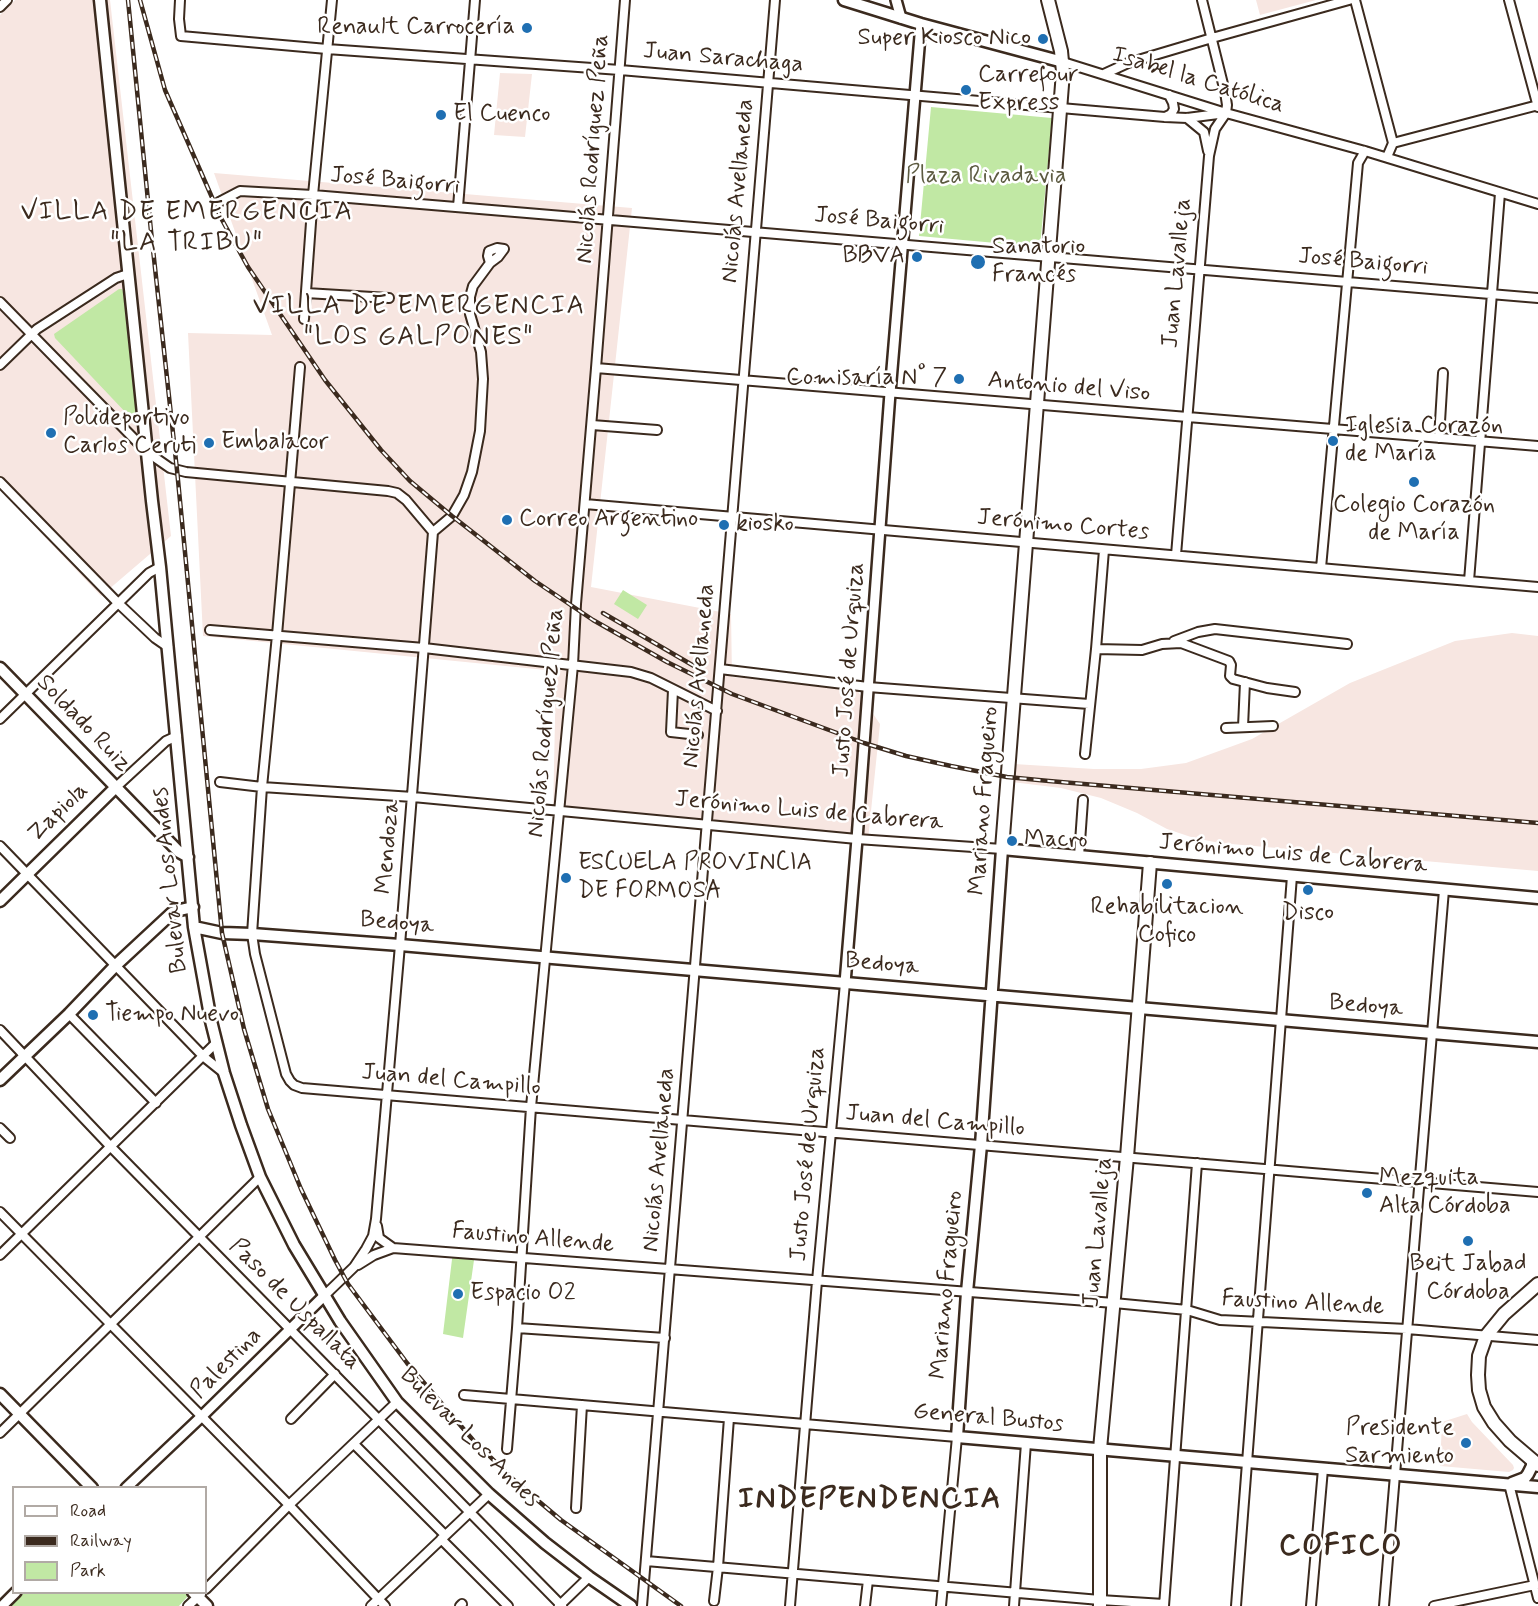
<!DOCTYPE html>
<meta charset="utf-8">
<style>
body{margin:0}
#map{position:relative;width:1538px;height:1606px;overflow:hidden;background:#fff;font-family:Mynerve,sans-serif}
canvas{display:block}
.legend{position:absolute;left:12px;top:1486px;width:195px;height:108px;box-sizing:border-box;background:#fff;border:2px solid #b1aaa5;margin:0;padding:8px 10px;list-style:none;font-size:18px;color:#3b2a1e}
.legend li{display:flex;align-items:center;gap:12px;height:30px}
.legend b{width:30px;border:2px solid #b1aaa5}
</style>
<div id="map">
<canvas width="1538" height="1606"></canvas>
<ul class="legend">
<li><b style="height:8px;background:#fff"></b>Road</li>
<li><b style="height:8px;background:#3b2a1e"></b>Railway</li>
<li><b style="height:16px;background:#c1e8a4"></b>Park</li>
</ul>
</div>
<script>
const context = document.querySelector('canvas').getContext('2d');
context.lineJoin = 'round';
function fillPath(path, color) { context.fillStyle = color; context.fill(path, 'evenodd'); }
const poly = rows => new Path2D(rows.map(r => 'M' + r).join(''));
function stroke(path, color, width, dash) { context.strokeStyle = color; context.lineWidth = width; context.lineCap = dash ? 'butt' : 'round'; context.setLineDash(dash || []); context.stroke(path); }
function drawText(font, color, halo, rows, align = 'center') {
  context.font = font + ' Mynerve,sans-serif'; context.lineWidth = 5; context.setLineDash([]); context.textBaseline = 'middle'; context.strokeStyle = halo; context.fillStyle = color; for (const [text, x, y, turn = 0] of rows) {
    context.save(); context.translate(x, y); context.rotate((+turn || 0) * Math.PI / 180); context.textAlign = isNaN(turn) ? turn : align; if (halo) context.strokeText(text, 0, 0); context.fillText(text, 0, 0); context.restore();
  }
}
const built = poly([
 [15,0,110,0,171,536,101,596,0,490,0,15],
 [1256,0,1316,0,1260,15],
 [500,73,532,74,525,137,494,135],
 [214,173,632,208,591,587,731,614,732,677,857,690,880,724,868,840,553,814,556,671,203,636,188,333,272,335],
 [1512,633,1538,636,1538,871,1220,843,1194,838,1167,829,1137,813,1101,798,1061,788,1012,782,1014,764,1094,769,1141,769,1186,763,1252,739,1350,683,1455,641],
 [1467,1414,1472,1422,1513,1465,1514,1468,1513,1470,1509,1472,1440,1466,1442,1422]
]);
const green = poly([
 [931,107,1052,118,1040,247,919,236],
 [119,289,122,289,123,292,136,411,135,414,132,416,129,416,55,338,54,334],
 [623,590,647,605,638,619,614,604],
 [453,1251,475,1253,463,1338,443,1334],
 [185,1593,188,1596,179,1606,10,1606,24,1593]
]);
const minor = poly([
 [180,0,179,19,181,36,327,49,620,70,1165,117,1187,118,1226,113],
 [1355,0,1393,143,1387,157],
 [1509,0,1538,107],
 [0,7,7,0],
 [1063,62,1226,113,1365,151,1538,204],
 [1104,74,1128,63,1212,38,1349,0],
 [1165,117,1171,114,1174,109,1173,103,1169,95],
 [1187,118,1204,132,1208,151],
 [1393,143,1538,105],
 [219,202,240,191,313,195,1538,298],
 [458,207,475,0],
 [306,293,389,298],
 [0,302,147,452,170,468,186,472,388,491,397,493,406,500,433,532,400,945,376,1219,373,1236,366,1249,354,1267,325,1295],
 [304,319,313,195,332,0],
 [0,365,37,329,116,278,128,274],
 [300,367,277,635,262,787,252,934,255,954,286,1074,290,1081,294,1085,302,1088,1538,1192],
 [596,368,1538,446],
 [592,425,657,430],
 [1439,438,1443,373],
 [0,482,118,603,155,638,168,647],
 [585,504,1538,587],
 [433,532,452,516,464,495,472,472,480,431,483,379,481,352,470,314,470,297,473,286,490,263,488,256,489,251,497,248,504,249,498,257,490,263],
 [1176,555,1209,156,1215,129,1226,113,1227,105,1225,92,1202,0],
 [1321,568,1358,163,1365,151],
 [1469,581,1500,193],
 [210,630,424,648,631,672,651,678,717,711],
 [1174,641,1198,632,1215,629,1347,644],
 [1096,649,1142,650,1162,644,1181,643,1229,661,1231,665,1230,676,1233,679,1267,688,1295,692],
 [720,669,868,687,1089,704],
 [673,690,671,732,698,735],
 [0,719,149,573,160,567],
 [1243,727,1245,682],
 [1226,728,1273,726],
 [1085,754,1096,649,1104,550],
 [220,782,262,787,413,797,857,839,1002,849],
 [115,788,166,741,177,736],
 [0,846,204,1057,224,1073],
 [1079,856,1083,800],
 [69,1014,156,1103],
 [0,1030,111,1147,562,1606],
 [0,1128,10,1138],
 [0,1212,289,1505,385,1606],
 [377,1226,379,1238,393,1248],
 [0,1255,216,1043],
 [358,1265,374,1255,393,1248,1114,1303,1187,1310,1220,1320,1407,1329,1538,1340],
 [517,1328,665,1338],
 [464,1395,957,1437,941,1606],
 [291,1419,335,1374],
 [0,1433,260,1177],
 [354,1444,445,1535],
 [507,1449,517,1328,531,1107,573,665,576,604,596,368,625,0],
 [1509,1484,1538,1598],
 [576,1508,582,1405],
 [441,1539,508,1606],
 [646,1561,1100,1600,1164,1604],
 [206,1589,289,1505,397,1402],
 [714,1601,718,1567,729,1418],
 [188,1606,201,1594],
 [371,1606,489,1494],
 [460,1606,462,1604],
 [559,1606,589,1577],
 [642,1606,775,0],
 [790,1606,817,1281,845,983],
 [865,1606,868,1580],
 [1014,1606,1026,1443],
 [1164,1606,1197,1163],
 [1236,1606,1292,876],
 [1311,1606,1323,1469],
 [1384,1606,1444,890],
 [1434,1606,1535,1585]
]);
const tertiary = poly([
 [896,0,901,18],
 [845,983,857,839,890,393,921,24],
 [126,1488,201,1417,325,1295],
 [2,1606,16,1592]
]);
const secondary = poly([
 [100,0,152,501,160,567,194,927,211,1021,224,1073,241,1125,260,1177,294,1245,340,1321,397,1402,489,1494,545,1543,589,1577,631,1606],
 [844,0,921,24,1063,62],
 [0,668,179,852,188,857],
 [1538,898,1002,849,981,1145,967,1292,957,1437,1538,1487],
 [0,901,115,788],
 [194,927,222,933,252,934,400,945,1538,1042],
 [0,1080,69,1014,116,965,172,913,180,910,193,907],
 [0,1394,92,1488],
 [1512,1483,1525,1478,1528,1474,1532,1466,1532,1460],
 [193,1592,207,1606]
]);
const primary = poly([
 [1002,849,1063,72,1061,51,1048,0],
 [1538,1284,1504,1314,1486,1336,1479,1356,1478,1375,1479,1390,1484,1407,1494,1423,1510,1441,1538,1465],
 [1100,1606,1100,1449,1127,1157,1150,863]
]);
const rail = poly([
 [128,0,151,231,177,470,222,933,244,1029,268,1109,301,1189,335,1260,348,1284,407,1363,473,1440,517,1483,561,1520,681,1606],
 [140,0,165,90,221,218,248,267,325,380,381,450,410,481,452,516,535,581,593,620,667,662,732,694,864,743,906,756,951,766,1007,777,1049,781,1538,823],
 [603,613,694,666]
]);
const markers = [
 [527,28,6,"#1f6fb2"],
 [1043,39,6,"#1f6fb2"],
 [966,90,6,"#1f6fb2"],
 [441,115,6,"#1f6fb2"],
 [917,257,6,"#1f6fb2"],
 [978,262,8,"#1f6fb2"],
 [959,379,6,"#1f6fb2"],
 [51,433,6,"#1f6fb2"],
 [1333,441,6,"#1f6fb2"],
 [209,443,6,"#1f6fb2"],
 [1414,482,6,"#1f6fb2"],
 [507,520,6,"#1f6fb2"],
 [724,525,6,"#1f6fb2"],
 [1012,841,6,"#1f6fb2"],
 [566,878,6,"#1f6fb2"],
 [1167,884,6,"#1f6fb2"],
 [1308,890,6,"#1f6fb2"],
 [93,1015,6,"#1f6fb2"],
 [1367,1193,6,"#1f6fb2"],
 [1468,1241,6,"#1f6fb2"],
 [458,1294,6,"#1f6fb2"],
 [1466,1443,6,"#1f6fb2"]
];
const poiNames = [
 ["Renault Carrocería",515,28,"right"],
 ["Super Kiosco Nico",1031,39,"right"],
 ["Carrefour",978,76],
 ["Express",978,104],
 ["El Cuenco",453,115],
 ["Sanatorio",992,248],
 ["Francés",992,276],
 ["BBVA",905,257,"right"],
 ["Comisaría N° 7",947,379,"right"],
 ["Polideportivo",63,419],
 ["Carlos Ceruti",63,447],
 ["Iglesia Corazón",1345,427],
 ["de María",1345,455],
 ["Embalacor",221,443],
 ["Colegio Corazón",1414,506,"center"],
 ["de María",1414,534,"center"],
 ["Correo Argentino",519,520],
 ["kiosko",736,525],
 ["Macro",1024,841],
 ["ESCUELA PROVINCIA",578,864],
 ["DE FORMOSA",578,892],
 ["Rehabilitacion",1167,908,"center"],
 ["Cofico",1167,936,"center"],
 ["Disco",1308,914,"center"],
 ["Tiempo Nuevo",105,1015],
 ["Mezquita",1379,1179],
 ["Alta Córdoba",1379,1207],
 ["Beit Jabad",1468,1265,"center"],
 ["Córdoba",1468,1293,"center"],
 ["Espacio O2",470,1294],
 ["Presidente",1454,1429,"right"],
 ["Sarmiento",1454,1457,"right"]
];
const streetNames = [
 ["Juan Sarachaga",723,59,5],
 ["Isabel la Católica",1198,81,17],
 ["Nicolás Rodríguez Peña",594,149,-86],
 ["José Baigorri",395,182,5],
 ["Nicolás Avellaneda",739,191,-85],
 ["José Baigorri",879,222,5],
 ["José Baigorri",1363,263,5],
 ["Juan Lavalleja",1178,273,-85],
 ["Antonio del Viso",1069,388,5],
 ["Jerónimo Cortes",1063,526,5],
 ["Justo José de Urquiza",850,670,-86],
 ["Nicolás Avellaneda",700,676,-85],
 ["Nicolás Rodríguez Peña",547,723,-85],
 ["Soldado Ruiz",83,724,46],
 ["Mariano Fragueiro",985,801,-86],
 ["Jerónimo Luis de Cabrera",809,812,5],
 ["Zapiola",59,813,-44],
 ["Mendoza",389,847,-85],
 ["Jerónimo Luis de Cabrera",1293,855,5],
 ["Bulevar Los Andes",171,880,-96],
 ["Bedoya",397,924,5],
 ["Bedoya",882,965,5],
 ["Bedoya",1366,1007,5],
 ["Juan del Campillo",451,1081,5],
 ["Juan del Campillo",935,1122,5],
 ["Justo José de Urquiza",809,1154,-85],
 ["Nicolás Avellaneda",660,1160,-85],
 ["Juan Lavalleja",1099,1232,-85],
 ["Faustino Allende",533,1239,5],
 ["Mariano Fragueiro",948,1285,-85],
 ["Faustino Allende",1303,1304,3],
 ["Paso de Uspallata",294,1305,45],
 ["Palestina",227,1364,-45],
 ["General Bustos",988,1419,5],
 ["Bulevar Los Andes",469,1438,45]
];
const parkNames = [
 ["Plaza Rivadavia",986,177]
];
const quarterNames = [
 ["VILLA DE EMERGENCIA",187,213],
 ["\"LA TRIBU\"",187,244],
 ["VILLA DE EMERGENCIA",419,307],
 ["\"LOS GALPONES\"",419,338]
];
const districtNames = [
 ["INDEPENDENCIA",870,1501],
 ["COFICO",1341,1548]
];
fillPath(built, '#f7e6e1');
fillPath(green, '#c1e8a4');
stroke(minor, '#3b2a1e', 12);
stroke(tertiary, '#3b2a1e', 14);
stroke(secondary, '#3b2a1e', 15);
stroke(primary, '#3b2a1e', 16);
stroke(minor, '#fff', 8);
stroke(tertiary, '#fff', 9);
stroke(secondary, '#fff', 10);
stroke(primary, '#fff', 12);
stroke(rail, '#3b2a1e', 4.5);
stroke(rail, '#fff', 2, [7]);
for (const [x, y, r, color] of markers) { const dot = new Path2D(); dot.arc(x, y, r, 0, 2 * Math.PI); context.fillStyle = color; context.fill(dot); stroke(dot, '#fff', 2); }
drawText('24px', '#3b2a1e', '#fff', poiNames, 'left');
drawText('24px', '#3b2a1e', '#fff', streetNames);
drawText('24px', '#5c5a40', '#fff', parkNames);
context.letterSpacing = '1.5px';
drawText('27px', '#3b2a1e', '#fff', quarterNames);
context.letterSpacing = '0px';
context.letterSpacing = '1.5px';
drawText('bold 30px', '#3b2a1e', '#fff', districtNames);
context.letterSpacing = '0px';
</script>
